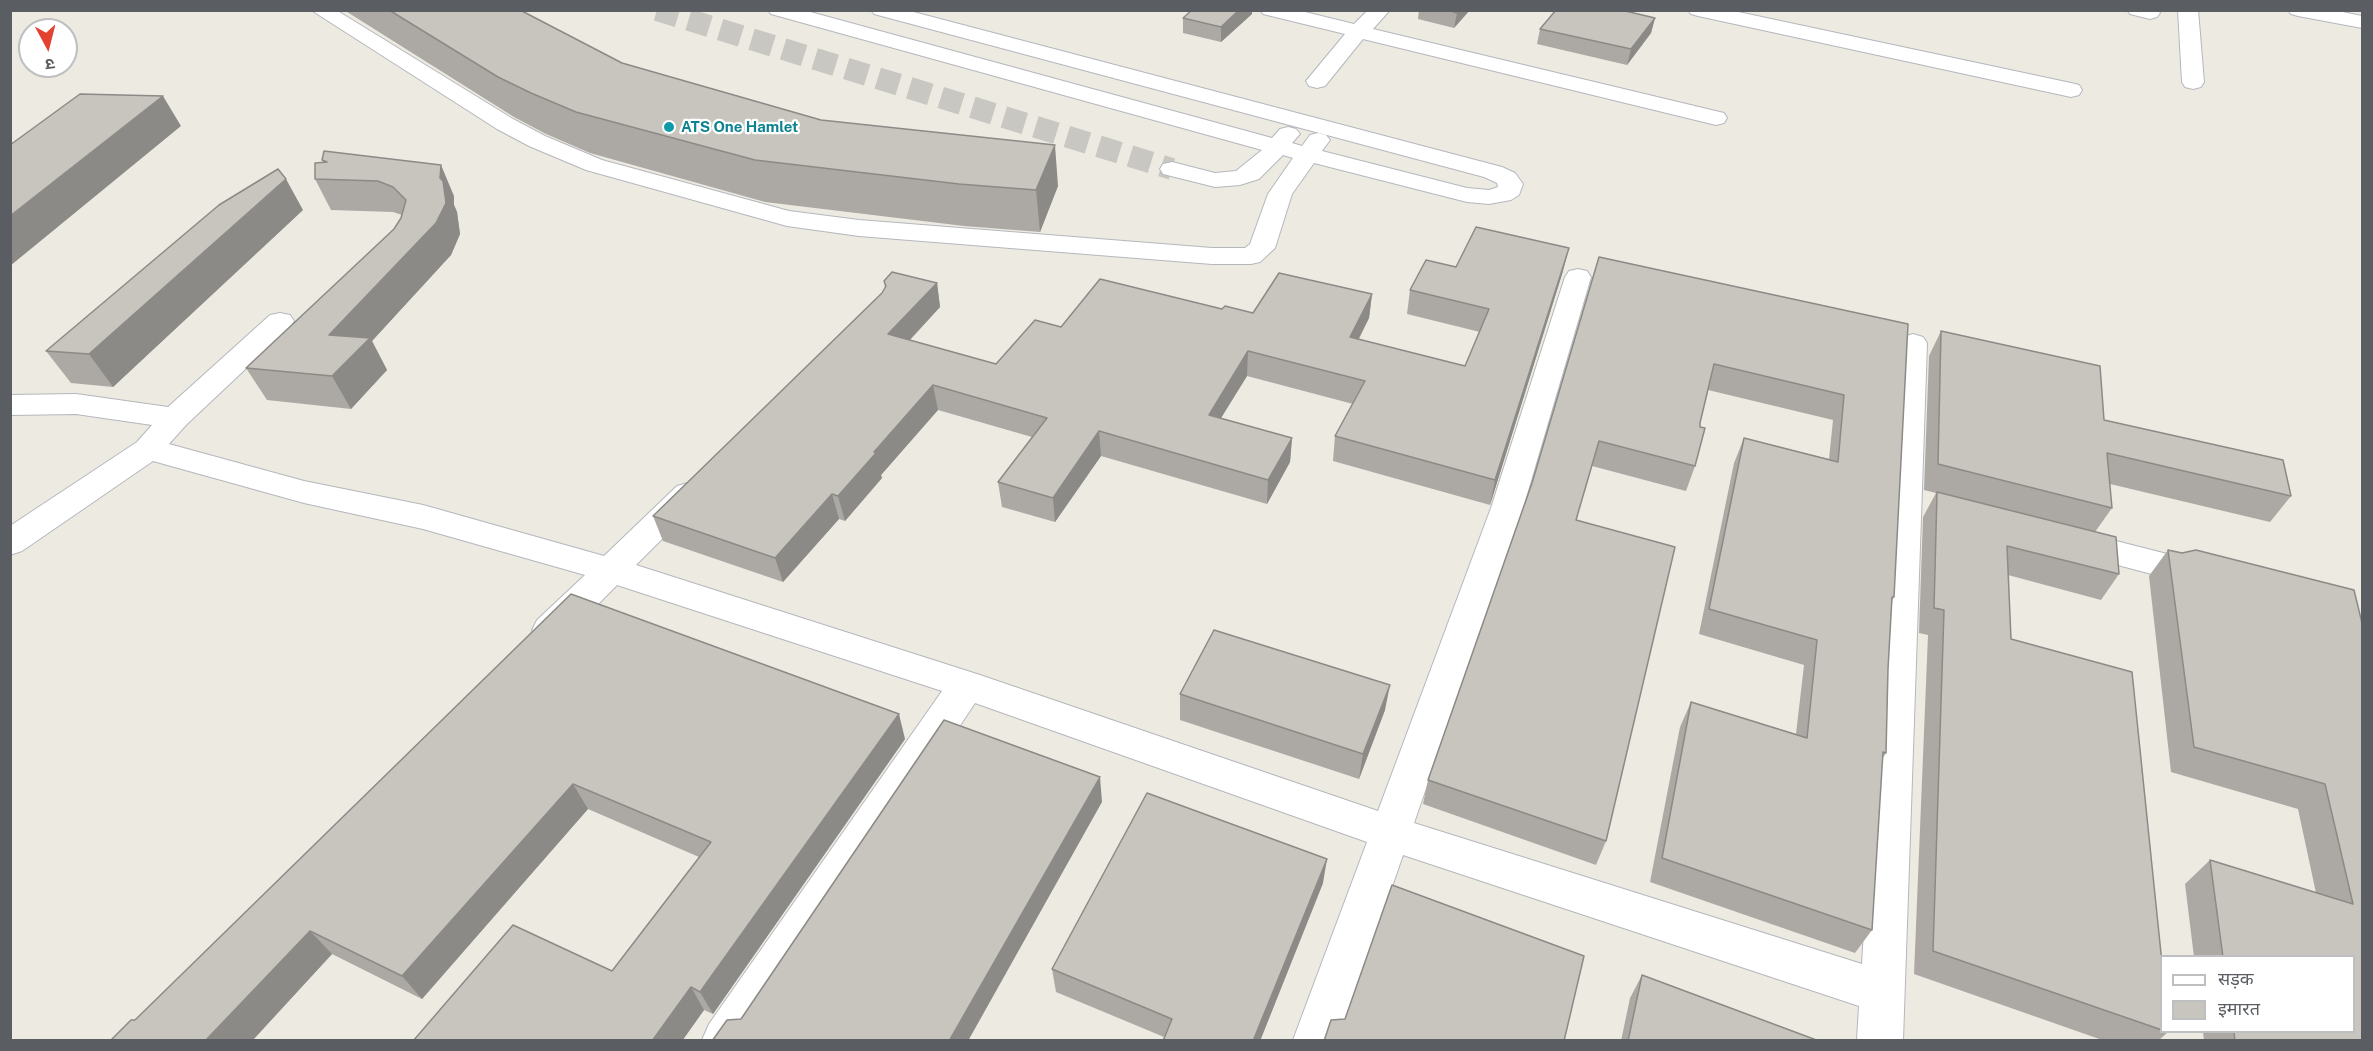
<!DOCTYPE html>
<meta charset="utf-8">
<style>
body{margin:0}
#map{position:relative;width:2373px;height:1051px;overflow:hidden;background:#edeae2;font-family:"Public Sans","Noto Sans Devanagari",sans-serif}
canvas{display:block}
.frame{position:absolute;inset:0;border:12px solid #5a5e62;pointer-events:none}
.legend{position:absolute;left:2160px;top:955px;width:195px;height:78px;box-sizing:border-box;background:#fff;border:2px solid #bdbfc0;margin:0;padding:8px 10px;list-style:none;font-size:18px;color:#5a5e62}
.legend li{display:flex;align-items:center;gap:12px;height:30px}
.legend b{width:30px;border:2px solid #bdbfc0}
.north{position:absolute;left:18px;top:18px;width:60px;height:60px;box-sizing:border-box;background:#fff;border:2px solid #bdbfc0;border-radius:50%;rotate:173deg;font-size:16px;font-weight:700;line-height:24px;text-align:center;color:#5a5e62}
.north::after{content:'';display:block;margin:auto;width:21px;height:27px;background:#e34231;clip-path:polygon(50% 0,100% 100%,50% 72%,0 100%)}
</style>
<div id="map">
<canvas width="2373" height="1051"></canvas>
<div class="frame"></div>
<ul class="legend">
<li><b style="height:8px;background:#fff"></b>सड़क</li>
<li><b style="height:16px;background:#c8c5bf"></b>इमारत</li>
</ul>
<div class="north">उ</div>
</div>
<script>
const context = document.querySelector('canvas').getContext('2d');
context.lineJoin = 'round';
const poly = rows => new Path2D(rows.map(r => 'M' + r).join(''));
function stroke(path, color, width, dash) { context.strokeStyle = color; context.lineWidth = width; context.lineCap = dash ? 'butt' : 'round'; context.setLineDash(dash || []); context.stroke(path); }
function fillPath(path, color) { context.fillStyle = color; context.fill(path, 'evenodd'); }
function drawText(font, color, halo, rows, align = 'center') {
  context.font = font + ' "Public Sans",sans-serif'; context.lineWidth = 4.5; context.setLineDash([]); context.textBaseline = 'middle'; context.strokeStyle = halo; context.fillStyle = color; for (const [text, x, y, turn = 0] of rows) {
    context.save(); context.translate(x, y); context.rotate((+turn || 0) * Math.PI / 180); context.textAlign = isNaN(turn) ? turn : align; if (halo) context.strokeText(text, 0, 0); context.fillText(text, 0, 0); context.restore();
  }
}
const minorTunnel = poly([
 [657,10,1172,169]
]);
const minor = poly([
 [311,10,336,10,513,119,545,136,602,160,789,211,859,220,1212,248,1245,248,1250,244,1268,194,1293,158,1283,155,1259,179,1240,185,1215,187,1163,174,1160,169,1163,164,1172,162,1215,173,1236,171,1262,150,771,14,768,10,803,10,1272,138,1280,129,1288,127,1296,129,1300,134,1292,143,1302,146,1310,135,1318,133,1326,135,1330,140,1322,151,1467,188,1489,190,1498,187,1497,183,1484,177,874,14,871,10,906,10,1502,167,1515,173,1523,184,1519,195,1511,200,1489,204,1467,202,1314,163,1292,194,1275,248,1260,262,1251,264,1212,264,859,236,787,226,586,170,529,146,497,129,311,10],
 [1260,10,1297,10,1354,24,1368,10,1390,10,1373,29,1724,113,1727,118,1724,123,1716,125,1363,39,1325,86,1317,88,1309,86,1306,81,1345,34,1263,14,1260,10],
 [1688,10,1729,10,2071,83,2079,85,2082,90,2079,95,2071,97,1698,16,1691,14,1688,10],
 [2127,10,2158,10,2160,13,2157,17,2150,19,2130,14,2127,10],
 [2178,10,2198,10,2204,82,2201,87,2193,89,2185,87,2182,82,2178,10],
 [2288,10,2333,10,2362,16,2362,28,2298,16,2291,14,2288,10],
 [1578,269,1587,271,1591,277,1523,508,1414,823,1862,964,1899,343,1903,337,1913,334,1923,337,1927,343,1903,1040,1857,1040,1859,1006,1403,855,1339,1040,1293,1040,1367,842,975,703,751,1040,702,1040,709,1024,942,691,617,585,563,640,550,644,537,640,532,630,537,620,585,575,423,529,304,503,153,461,22,551,10,555,10,526,137,442,152,425,76,414,10,415,10,395,76,394,168,407,270,315,280,313,290,315,294,321,290,327,186,425,169,444,304,481,423,505,604,556,677,486,688,483,699,486,704,494,699,502,636,565,980,675,1378,811,1491,508,1565,277,1569,271,1578,269],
 [2073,530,2175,556,2180,565,2175,574,2163,577,2061,550,2056,542,2061,534,2073,530]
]);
const wall = poly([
 [344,10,520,10,622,63,821,120,1058,186,1040,232,964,226,765,202,590,153,546,134,514,117],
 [1192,10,1252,10,1252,14,1221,42,1183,33,1183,18],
 [1419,10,1470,10,1454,28,1418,19],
 [1655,18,1651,33,1627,65,1537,44,1540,29],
 [322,160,454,196,454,205,457,212,460,234,451,255,372,341,387,370,351,409,267,400,246,368,394,229,401,218,402,215,393,212,331,210,315,179,323,162],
 [303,210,113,387,71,383,46,351],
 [1599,257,1908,324,1894,597,1892,601,1888,669,1886,753,1882,759,1872,930,1855,953,1650,882,1680,727,1691,702,1796,734,1804,665,1699,634,1734,463,1744,438,1829,459,1833,420,1708,390,1700,423,1695,466,1686,491,1592,466,1576,520,1606,841,1596,865,1423,804,1428,780,1532,483],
 [1456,267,1563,271,1490,505,1333,461,1335,436,1353,404,1247,376,1221,418,1292,438,1290,462,1267,504,1101,456,1055,522,1002,507,998,482,1032,437,938,410,881,475,882,478,845,521,839,519,783,582,663,541,653,516,882,293,885,288,884,281,937,283,940,307,910,340,996,364,1061,327,1222,309,1253,313,1372,294,1369,318,1359,339,1465,366,1480,332,1407,314,1410,290],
 [1941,331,2104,420,2291,496,2270,522,2110,484,2112,508,2095,532,2119,574,2101,600,2008,575,2011,639,2162,963,2162,1032,2168,1032,2158,1041,2105,1041,1914,974,1928,635,1919,633,1923,517,1936,493,1924,490,1929,356],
 [2168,550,2354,590,2362,1041,2204,1041,2203,1032,2354,1032,2354,957,2194,957,2185,884,2210,860,2316,893,2298,809,2171,772,2149,576],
 [571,594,905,739,713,1014,704,1010,682,1041,413,1041,612,971,699,857,588,809,422,999,332,954,252,1041,110,1041,135,1020],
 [1180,694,1385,710,1359,779,1180,720],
 [1323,883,1260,1041,1163,1041,1164,1037,1056,992,1052,969],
 [1642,975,1819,1041,1621,1041,1630,998]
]);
const shadedWall = poly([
 [1239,10,1252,10,1252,14,1221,42,1221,27],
 [1459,10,1470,10,1454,28,1457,13],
 [1655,18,1651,33,1627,65,1631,49],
 [163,96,181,126,10,266,10,216],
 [1055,145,1058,186,1040,232,1036,190],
 [441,165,454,196,454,205,457,212,460,234,451,255,372,341,387,370,351,409,332,376,329,335,440,178],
 [286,179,303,210,113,387,89,354],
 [1569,248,1563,271,1490,505,1495,480],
 [937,283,940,307,893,358,888,334],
 [1372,294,1369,318,1347,361,1350,337],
 [1248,351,1247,376,1208,439,1209,415],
 [933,385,938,410,881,475,882,478,845,521,838,496,874,452],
 [1099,431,1101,456,1055,522,1053,498],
 [1292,438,1290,462,1267,504,1268,480],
 [832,494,839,519,783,582,775,558],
 [1390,685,1385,710,1359,779,1363,754],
 [899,714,905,739,713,1014,700,992],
 [1100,777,1102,802,968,1041,949,1041],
 [573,784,588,809,422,999,402,976],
 [1327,859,1323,883,1260,1041,1253,1041],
 [310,931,332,954,252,1041,205,1041],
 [691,987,704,1010,682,1041,652,1041]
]);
const building = poly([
 [389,10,520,10,622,63,821,120,1055,145,1036,190,959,184,755,160,576,112,531,93,498,77,389,10],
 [1192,10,1239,10,1221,27,1183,18,1192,10],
 [1448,10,1459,10,1457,13,1448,10],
 [1556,10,1621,10,1655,18,1631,49,1540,29,1556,10],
 [80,94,163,96,10,216,10,145,80,94],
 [324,151,441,165,440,178,443,181,446,203,436,223,329,335,370,338,332,376,246,368,394,229,401,218,406,200,393,187,378,181,315,179,315,163,327,162,322,160,324,151],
 [278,169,286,179,89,354,46,351,219,205,278,169],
 [1476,227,1569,248,1495,480,1335,436,1365,381,1248,351,1209,415,1292,438,1268,480,1099,431,1053,498,998,482,1047,418,933,385,874,452,876,453,838,496,832,494,775,558,653,516,882,293,886,286,884,281,892,272,937,283,888,334,996,364,1035,320,1061,327,1100,279,1222,309,1225,306,1253,313,1279,273,1372,294,1350,337,1465,366,1489,309,1410,290,1426,260,1456,267,1476,227],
 [1599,257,1908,324,1894,597,1892,597,1888,669,1886,753,1883,752,1872,930,1662,858,1691,702,1807,738,1817,640,1709,609,1744,438,1838,462,1844,395,1714,364,1700,423,1700,427,1705,428,1695,466,1599,441,1576,520,1675,547,1606,841,1428,780,1532,483,1599,257],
 [1941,331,2100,366,2104,420,2283,460,2291,496,2107,453,2112,508,1938,464,1941,331],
 [1937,492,2116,537,2119,574,2007,546,2011,639,2132,672,2162,963,2162,1030,1933,951,1944,610,1934,608,1937,492],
 [2168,550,2182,553,2196,550,2354,590,2362,623,2362,1041,2235,1041,2234,1032,2354,1032,2354,957,2223,957,2210,860,2353,904,2325,784,2194,747,2168,550],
 [571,594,899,714,700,992,691,987,652,1041,413,1041,513,925,612,971,711,842,573,784,402,976,310,931,205,1041,110,1041,131,1020,135,1020,571,594],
 [1214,630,1390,685,1363,754,1180,694,1214,630],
 [944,720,1100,777,949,1041,712,1041,727,1020,741,1019,944,720],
 [1147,793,1327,859,1253,1041,1163,1041,1172,1019,1052,969,1147,793],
 [1392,885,1584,956,1564,1041,1324,1041,1331,1020,1345,1019,1392,885],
 [1642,975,1819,1041,1628,1041,1642,975]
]);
const markers = [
 [669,127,6,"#0f9aa8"]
];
const farCulturenames = [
 ["ATS One Hamlet",681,127]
];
stroke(minorTunnel, '#c8c7c2', 22, [22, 11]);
stroke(minor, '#b4b7bc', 2);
fillPath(minor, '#fff');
fillPath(wall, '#aca9a4');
fillPath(shadedWall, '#8c8a86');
fillPath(building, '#c8c5bf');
stroke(building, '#8c8a86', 1.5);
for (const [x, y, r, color] of markers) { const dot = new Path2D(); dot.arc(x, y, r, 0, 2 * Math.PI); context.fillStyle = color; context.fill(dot); stroke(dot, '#fff', 2); }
drawText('bold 15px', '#0d838f', '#fff', farCulturenames, 'left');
</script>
